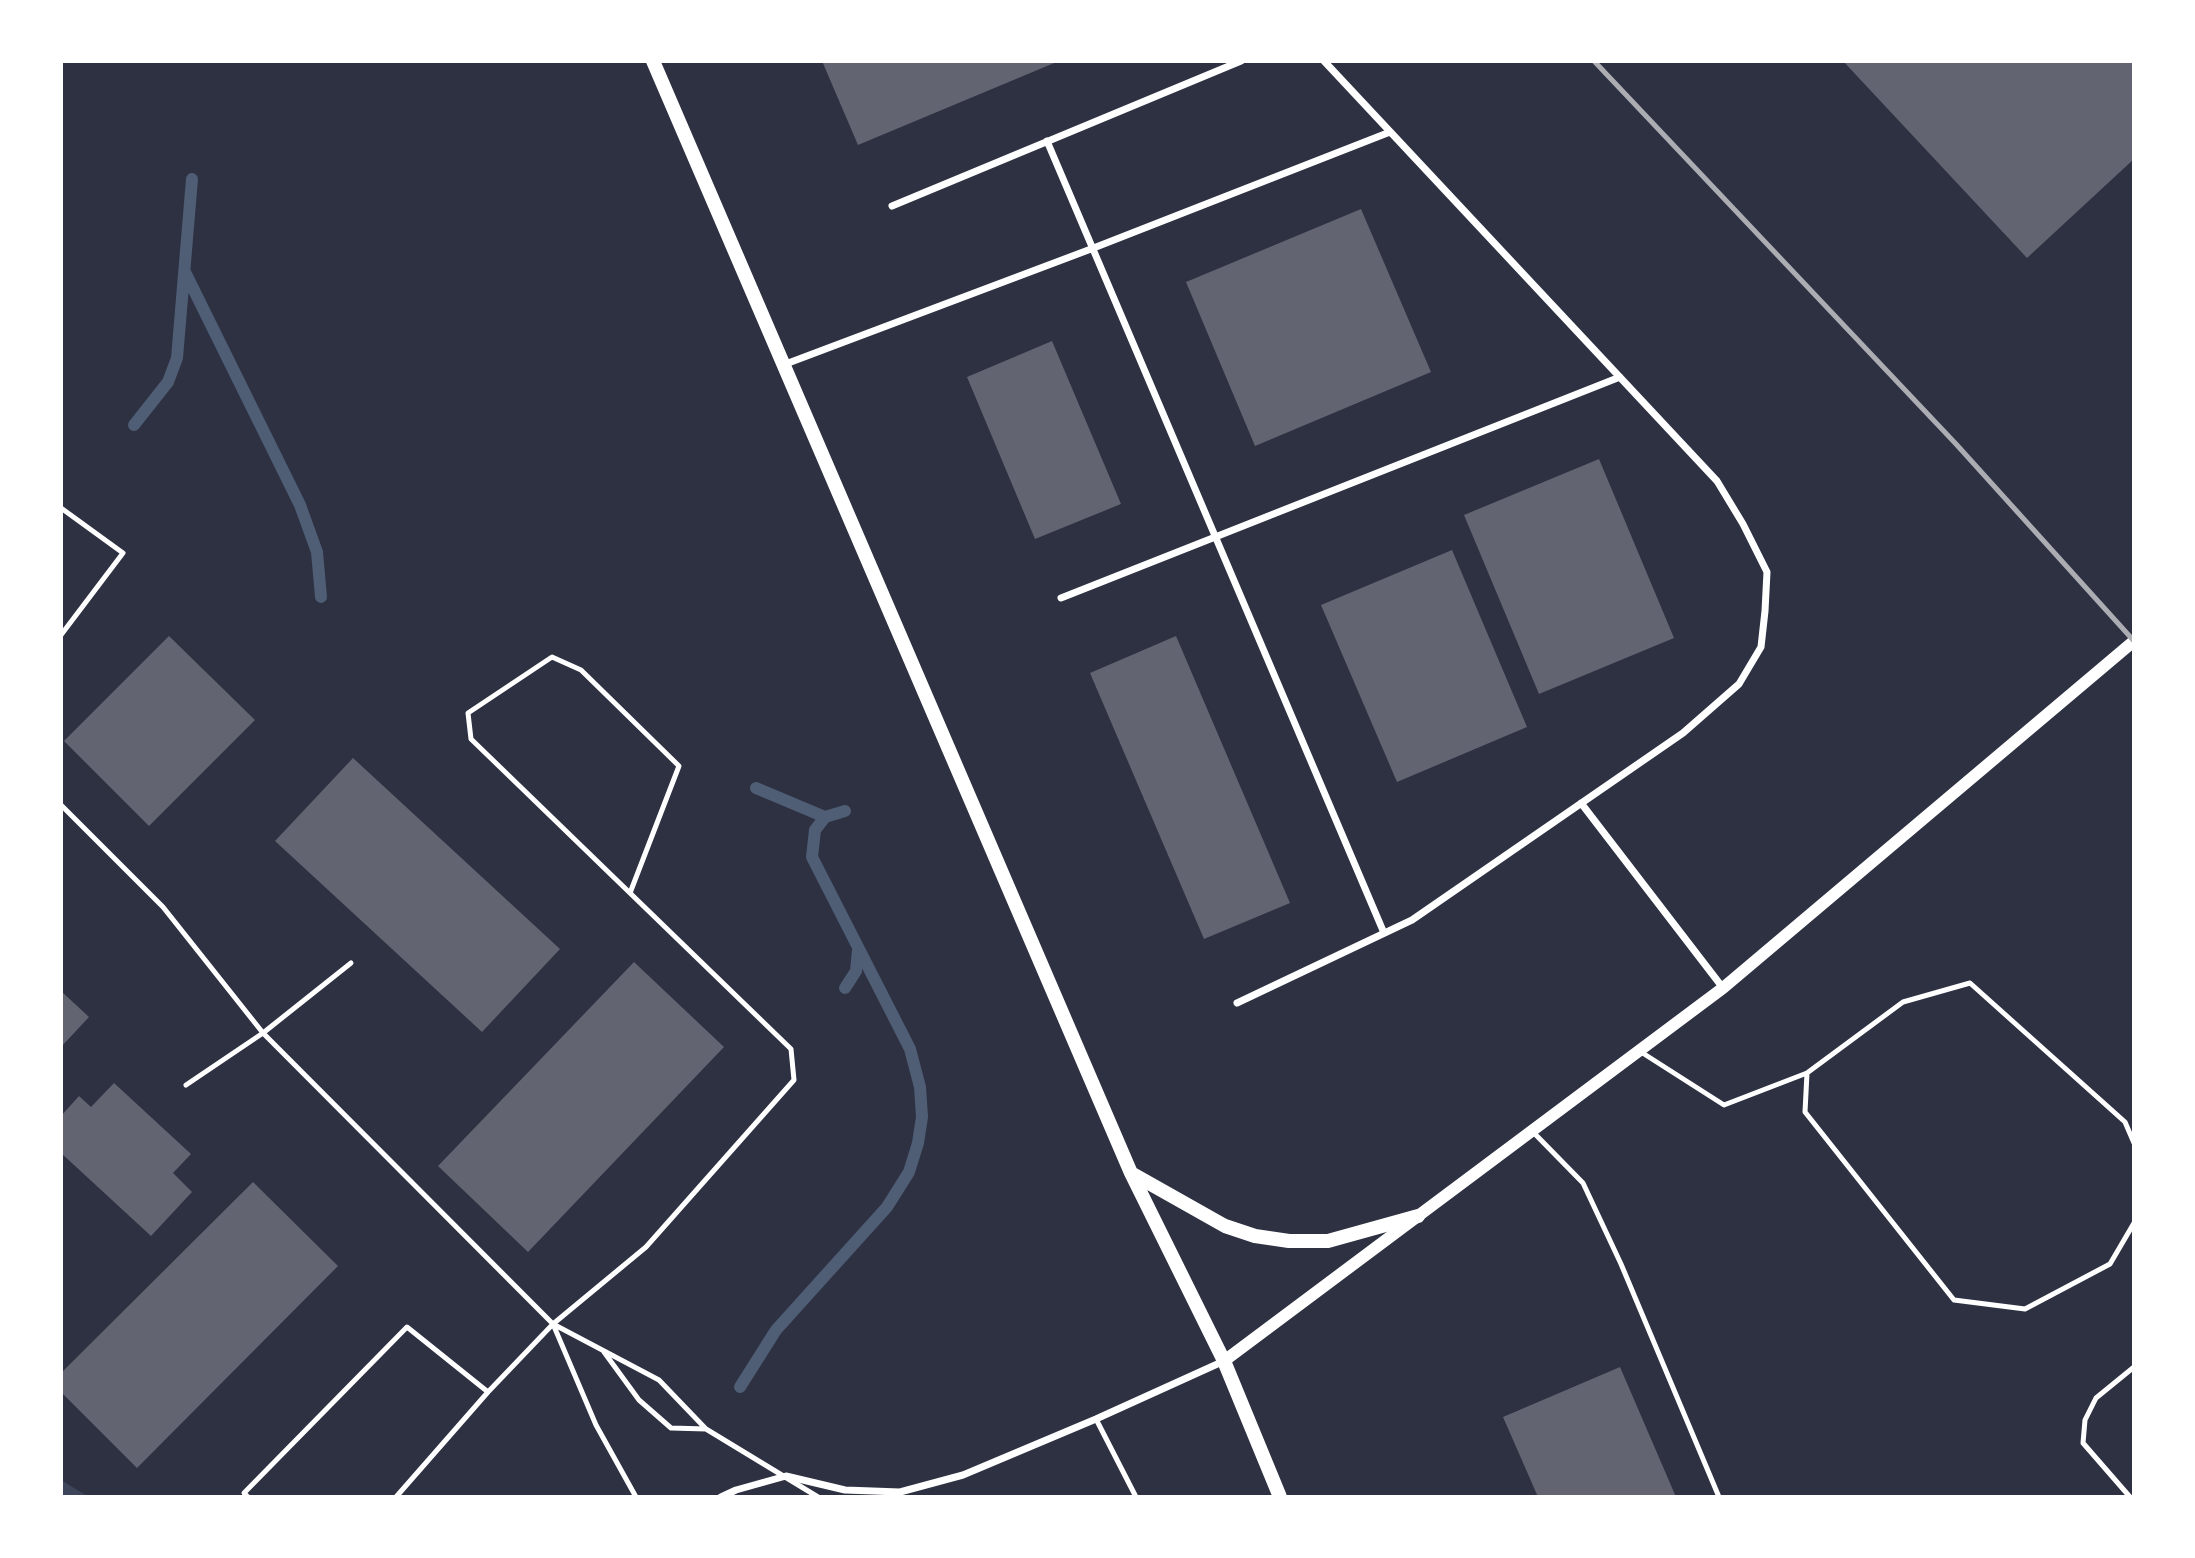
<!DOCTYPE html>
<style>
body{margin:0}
#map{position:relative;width:2195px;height:1558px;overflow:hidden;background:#2d3142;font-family:"Fira Sans Condensed",sans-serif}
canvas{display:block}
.frame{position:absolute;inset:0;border:63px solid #fff;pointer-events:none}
</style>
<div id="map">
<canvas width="2195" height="1558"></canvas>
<div class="frame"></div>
</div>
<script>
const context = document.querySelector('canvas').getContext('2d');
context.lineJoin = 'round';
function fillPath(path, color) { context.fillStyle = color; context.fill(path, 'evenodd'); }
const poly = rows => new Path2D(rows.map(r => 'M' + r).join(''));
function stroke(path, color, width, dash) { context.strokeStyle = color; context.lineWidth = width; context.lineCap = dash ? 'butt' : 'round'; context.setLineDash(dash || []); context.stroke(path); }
const green = poly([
 [61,1480,89,1497,61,1497]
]);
const stream = poly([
 [185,272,300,505,317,552,321,597],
 [134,425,168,382,177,358,192,179],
 [756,788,825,817,845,811],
 [845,988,856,971,858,950],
 [740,1387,776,1330,887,1207,909,1172,918,1143,922,1117,920,1087,910,1049,812,857,815,830,825,817]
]);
const building = poly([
 [822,61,1059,61,858,145],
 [1843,61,2134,61,2134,159,2027,258],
 [1361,209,1431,372,1255,446,1186,282],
 [1052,341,1121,504,1035,539,967,377],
 [1599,459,1674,638,1539,694,1464,515],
 [1452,550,1527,727,1397,782,1321,605],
 [169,636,255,720,149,826,64,741],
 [1176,636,1290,903,1204,939,1090,673],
 [353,758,560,949,482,1032,275,841],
 [634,962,724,1047,528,1252,438,1166],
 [61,991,89,1017,61,1047],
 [114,1083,191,1154,173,1173,192,1192,151,1236,61,1153,61,1116,79,1096,91,1107],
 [253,1182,338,1266,137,1468,61,1392,61,1373],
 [1620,1367,1676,1497,1538,1497,1503,1417]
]);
const service = poly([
 [61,508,123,553,61,635],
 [61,805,163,907,263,1033,553,1324,659,1380,706,1429,818,1497],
 [1641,1052,1724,1105,1807,1073,1903,1002,1970,983,2125,1122,2134,1143],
 [1807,1073,1805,1112,1954,1300,2025,1309,2110,1264,2134,1223],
 [186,1085,263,1033,351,963],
 [1533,1132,1583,1183,1621,1264,1719,1497],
 [553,1324,596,1425,636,1497],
 [604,1352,639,1400,671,1428,706,1429],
 [1096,1419,1136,1497],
 [248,1497,244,1493,407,1327,488,1392],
 [396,1497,488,1392,553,1324,646,1247,794,1080,791,1049,471,739,468,713,552,657,581,670,679,766,630,893],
 [2130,1497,2083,1443,2085,1420,2096,1398,2134,1367]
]);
const minor = poly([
 [1047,141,1384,933],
 [892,206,1241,61],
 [783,365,1091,249,1390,132],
 [1061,598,1620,377],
 [1581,803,1723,988],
 [1237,1003,1412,920,1683,733,1739,684,1761,647,1765,611,1767,572,1743,524,1717,481,1324,61],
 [721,1497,736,1490,786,1476,845,1490,900,1492,963,1475,1096,1419,1224,1361]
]);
const tertiary = poly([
 [1224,1361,1723,988,2134,641]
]);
const secondary = poly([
 [653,61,1131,1173,1224,1361,1280,1497],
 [1131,1173,1225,1226,1255,1236,1289,1241,1328,1241,1418,1216]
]);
const rail = poly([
 [1594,61,1956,444,2134,641]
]);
fillPath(green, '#3c4559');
stroke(stream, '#4f5d75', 12);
fillPath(building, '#626471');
stroke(service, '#fff', 5);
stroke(minor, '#fff', 7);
stroke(tertiary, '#fff', 12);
stroke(secondary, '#fff', 14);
stroke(rail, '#abadb3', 5);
</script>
